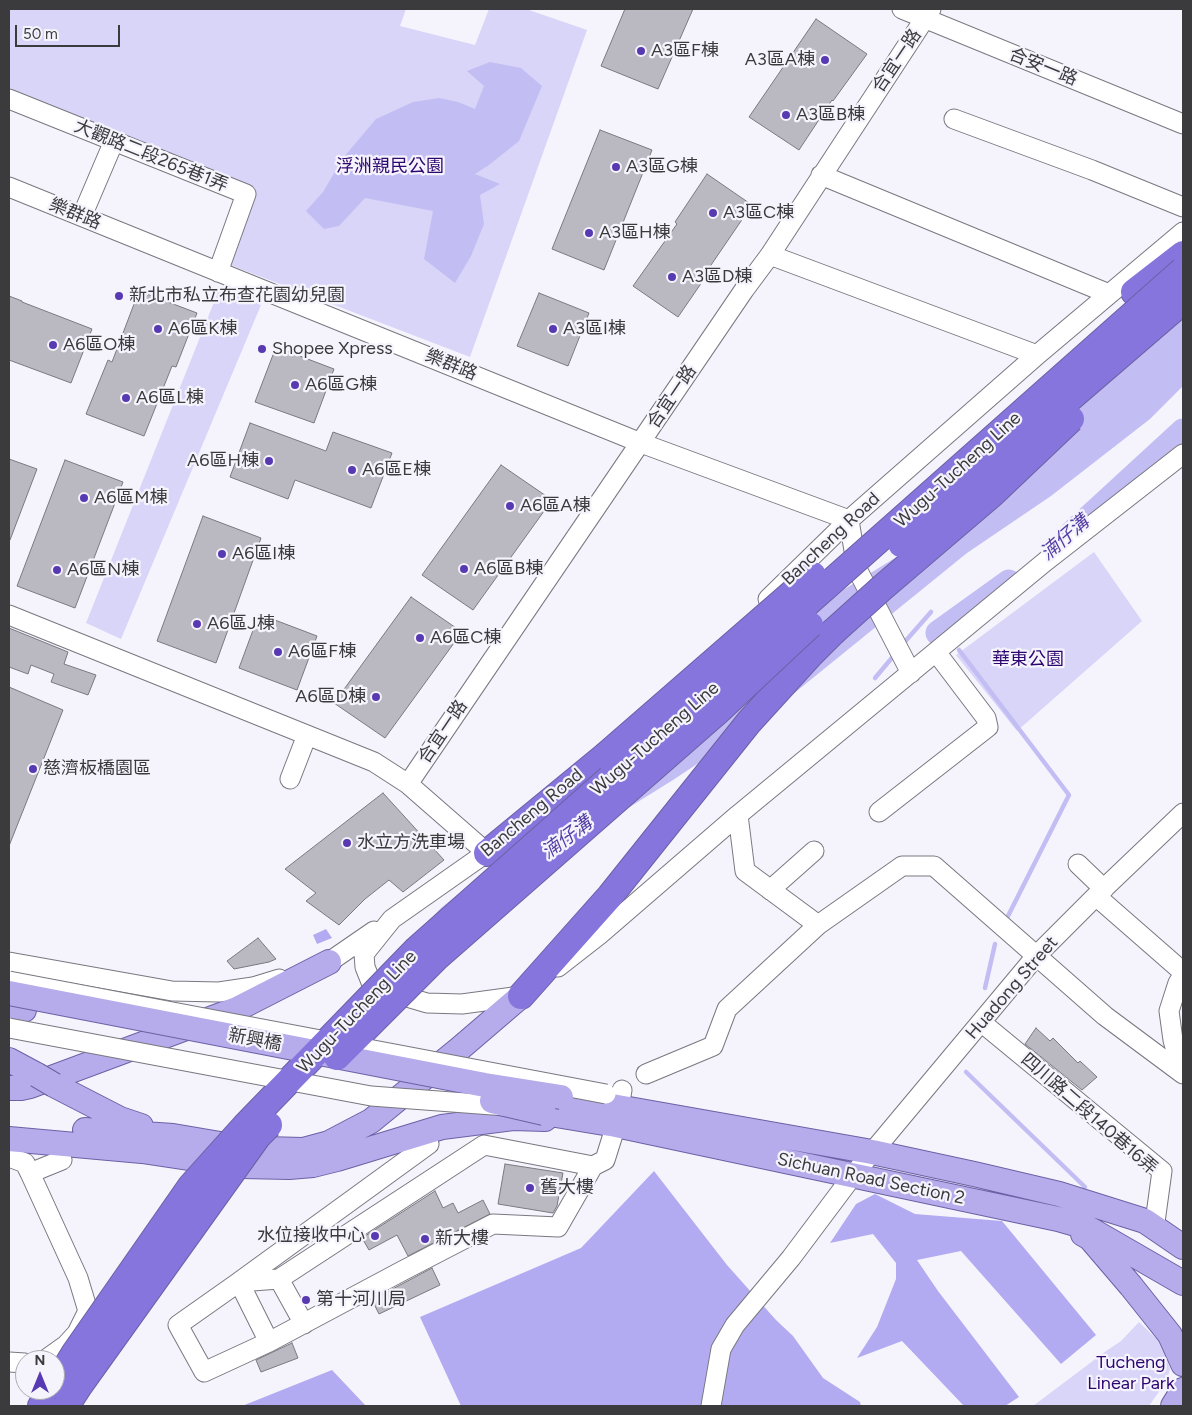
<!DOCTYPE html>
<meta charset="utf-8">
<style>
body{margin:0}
#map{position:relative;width:1192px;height:1415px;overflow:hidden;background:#f5f4fd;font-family:Figtree,sans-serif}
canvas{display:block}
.frame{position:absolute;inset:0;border:10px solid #3b3b3e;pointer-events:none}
.north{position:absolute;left:15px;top:1350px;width:50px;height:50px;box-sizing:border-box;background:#f5f4fd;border:1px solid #abaab1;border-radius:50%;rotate:0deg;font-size:14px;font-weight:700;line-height:20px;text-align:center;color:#3b3b3e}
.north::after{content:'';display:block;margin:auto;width:18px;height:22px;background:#5739b1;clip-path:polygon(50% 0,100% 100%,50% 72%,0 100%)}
.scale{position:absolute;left:15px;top:25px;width:105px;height:22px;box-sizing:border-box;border:2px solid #3b3b3e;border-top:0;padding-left:6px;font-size:15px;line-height:18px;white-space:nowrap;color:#3b3b3e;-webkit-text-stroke:4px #f5f4fd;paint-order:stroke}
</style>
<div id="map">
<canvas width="1192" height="1415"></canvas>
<div class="frame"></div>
<div class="north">N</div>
<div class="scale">50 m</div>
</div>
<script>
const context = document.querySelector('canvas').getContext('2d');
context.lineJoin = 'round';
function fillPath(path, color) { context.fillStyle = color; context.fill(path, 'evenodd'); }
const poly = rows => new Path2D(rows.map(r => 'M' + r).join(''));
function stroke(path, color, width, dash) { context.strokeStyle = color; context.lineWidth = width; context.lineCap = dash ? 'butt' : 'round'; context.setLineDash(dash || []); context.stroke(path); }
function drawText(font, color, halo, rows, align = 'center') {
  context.font = font + ' Figtree,"Noto Sans TC",sans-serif'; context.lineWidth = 4.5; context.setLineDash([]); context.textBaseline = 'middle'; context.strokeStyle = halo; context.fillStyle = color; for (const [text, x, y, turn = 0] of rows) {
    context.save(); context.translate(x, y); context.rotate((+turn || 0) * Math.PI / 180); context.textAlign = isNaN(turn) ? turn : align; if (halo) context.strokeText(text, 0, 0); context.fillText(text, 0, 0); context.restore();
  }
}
const green = poly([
 [9,9,406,9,400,26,475,45,489,9,526,9,587,30,470,357,225,263,252,188,9,89],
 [220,287,261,305,121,639,86,623],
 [1094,552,1142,621,1017,731,956,655],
 [1139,1322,1161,1343,1170,1369,1167,1380,1149,1406,1033,1406,1106,1351,1121,1341]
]);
const forest = poly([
 [326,929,332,938,317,944,313,935],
 [654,1171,727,1265,776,1320,793,1336,823,1378,860,1402,861,1406,461,1406,420,1317,581,1248],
 [875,1194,915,1214,1002,1221,1096,1335,1061,1364,961,1251,917,1260,938,1291,1019,1397,1005,1406,964,1406,902,1341,857,1358,877,1327,896,1279,896,1263,873,1234,830,1243,856,1204],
 [332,1370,366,1406,242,1406]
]);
const water = poly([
 [490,62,521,68,542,86,519,141,489,165,475,174,500,184,480,195,484,224,471,256,455,283,424,259,433,211,365,198,339,226,324,229,306,211,323,192,343,158,376,119,413,102,439,98,458,102,475,109,484,86,467,71],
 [1183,288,1183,386,1150,419,1051,496,967,553,750,729,673,780,402,949,441,908,699,698,765,638,903,553,1105,359]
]);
const stream = poly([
 [902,645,931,612],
 [959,650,1069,795,1008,916],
 [875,678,896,653],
 [985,988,995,944],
 [966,1072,1085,1187]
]);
const river = poly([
 [1072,533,1183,431],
 [938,633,1009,582]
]);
const building = poly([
 [625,9,693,9,658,89,601,66,625,9],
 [816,19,867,54,833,101,832,100,799,150,749,117,816,19],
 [600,130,652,150,604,270,552,249,600,130],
 [707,174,752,205,709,268,711,269,678,317,633,286,677,224,675,222,707,174],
 [139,291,197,313,176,367,172,366,144,436,86,414,108,360,112,362,139,291],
 [539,293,589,313,568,366,517,346,539,293],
 [9,296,22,301,22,302,92,329,71,383,9,360,9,296],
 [276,347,334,369,314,423,255,402,276,347],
 [250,423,326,451,333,432,392,453,371,508,295,480,288,499,230,477,250,423],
 [9,459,37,469,10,540,9,540,9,459],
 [65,460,123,482,75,608,17,586,65,460],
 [501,465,552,500,473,610,422,575,501,465],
 [203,516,261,538,216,663,157,641,203,516],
 [411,597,462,632,385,738,334,703,411,597],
 [259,614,317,636,297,690,239,668,259,614],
 [9,628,68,652,64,664,96,675,88,695,51,682,54,674,31,665,28,674,9,667,9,628],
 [9,687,63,710,9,846,9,687],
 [383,793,444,860,403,892,389,880,365,899,339,925,306,901,316,893,285,869,383,793],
 [258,938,276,959,269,962,234,969,227,961,258,938],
 [1036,1028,1050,1041,1053,1038,1078,1063,1080,1061,1097,1077,1082,1090,1025,1044,1036,1028],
 [505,1164,563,1173,557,1206,553,1213,498,1204,505,1164],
 [435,1191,443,1208,453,1203,458,1213,483,1200,490,1214,408,1256,397,1235,369,1250,362,1238,435,1191],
 [432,1268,440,1285,379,1314,372,1300,432,1268],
 [292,1343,298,1358,261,1372,256,1360,292,1343]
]);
const minor = poly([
 [902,9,1183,124],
 [9,99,246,194,218,272],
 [954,119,1092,170,1183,207],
 [821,175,1109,294],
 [9,187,641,443,849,520,857,569,911,673],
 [82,216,114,141],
 [770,255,1037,355],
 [768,599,849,520,1037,355,1183,232],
 [9,615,374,762,408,784,487,853],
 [290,779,307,735],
 [408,784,744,290,770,255,931,9],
 [879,812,988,727,986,718,936,652],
 [738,815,745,871,818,925],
 [496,846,392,919,364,954,365,967,373,987,427,1003,462,1004,521,996,525,993],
 [1078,864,1104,889],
 [770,890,814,851],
 [1096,896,1183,972],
 [9,962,172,991,219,992,253,987,279,979],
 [317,966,329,962,374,931],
 [558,967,599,935,738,815,1046,561,1183,454],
 [981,1022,1162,1171,1155,1222],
 [1182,1073,1173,1040,1169,1011,1178,983,1183,975],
 [646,1074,713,1046,727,1009,818,925,902,866,934,866,1105,1016,1183,1074],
 [429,1144,239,1282,269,1342,404,1270,493,1224,558,1227,593,1166],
 [9,1157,25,1163,30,1173,78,1278,88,1311,77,1333,66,1345,45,1360],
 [30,1173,62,1160],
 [279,1279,304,1324],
 [269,1342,204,1372,178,1325,239,1282,279,1279,484,1145,593,1166,605,1160,616,1125,622,1090],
 [9,1362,25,1363],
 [711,1406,721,1349,735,1325,791,1258,854,1174,1037,955,1096,896,1183,813]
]);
const major = poly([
 [9,1008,24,1010],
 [9,1060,37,1075],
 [54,1085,120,1119,141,1126],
 [9,1088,21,1088,30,1086,237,1009,329,962],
 [561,1097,872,1152,974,1174,1059,1194,1145,1221,1183,1247],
 [544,1113,616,1125,1058,1219,1086,1227,1183,1283],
 [85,1130,173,1136,220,1144,265,1149,303,1150,329,1143,371,1121,458,1050,521,996],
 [9,1139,142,1151,242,1166,289,1167,313,1165,337,1159,442,1127,513,1118,545,1119],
 [1083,1234,1090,1238,1131,1286,1170,1335,1183,1364],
 [1173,1406,1183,1390]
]);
const highway = poly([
 [1134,292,1183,254],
 [487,853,605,756],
 [521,996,610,896,749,722,810,655,833,632],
 [41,1406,52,1390]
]);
const minorBridge = poly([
 [9,981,606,1094],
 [9,1028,371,1096,506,1106]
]);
const majorBridge = poly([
 [9,993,485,1085,561,1097],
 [37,1075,54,1085],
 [492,1101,544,1113]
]);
const highwayBridge = poly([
 [901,544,1183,301],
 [833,632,883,587,992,494,1071,419],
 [605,756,813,575],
 [337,1057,436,958,717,712,810,625],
 [55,1385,74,1354,191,1186,245,1126,416,950,1183,270],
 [66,1406,79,1386,258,1136,269,1125]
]);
const markers = [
 [641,51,5,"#5739b1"],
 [825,60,5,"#5739b1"],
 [786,115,5,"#5739b1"],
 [616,167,5,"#5739b1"],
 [713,213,5,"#5739b1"],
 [589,233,5,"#5739b1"],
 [672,277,5,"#5739b1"],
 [119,296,5,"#5739b1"],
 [158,329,5,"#5739b1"],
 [553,329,5,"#5739b1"],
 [53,345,5,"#5739b1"],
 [262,349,5,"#5739b1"],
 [295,385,5,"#5739b1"],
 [126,398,5,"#5739b1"],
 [269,461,5,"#5739b1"],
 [352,470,5,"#5739b1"],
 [84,498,5,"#5739b1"],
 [510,506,5,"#5739b1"],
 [222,554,5,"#5739b1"],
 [464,569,5,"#5739b1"],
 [57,570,5,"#5739b1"],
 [197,624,5,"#5739b1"],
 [420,638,5,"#5739b1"],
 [278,652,5,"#5739b1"],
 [376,697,5,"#5739b1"],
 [33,769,5,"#5739b1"],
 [347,843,5,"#5739b1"],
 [530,1188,5,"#5739b1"],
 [375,1236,5,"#5739b1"],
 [425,1239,5,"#5739b1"],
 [306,1300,5,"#5739b1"]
];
const poiNames = [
 ["A3區F棟",651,51],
 ["A3區A棟",815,60,"right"],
 ["A3區B棟",796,115],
 ["A3區G棟",626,167],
 ["A3區C棟",723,213],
 ["A3區H棟",599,233],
 ["A3區D棟",682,277],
 ["新北市私立布查花園幼兒園",129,296],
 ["A6區K棟",168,329],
 ["A3區I棟",563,329],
 ["A6區O棟",63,345],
 ["Shopee Xpress",272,349],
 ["A6區G棟",305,385],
 ["A6區L棟",136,398],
 ["A6區H棟",259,461,"right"],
 ["A6區E棟",362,470],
 ["A6區M棟",94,498],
 ["A6區A棟",520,506],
 ["A6區I棟",232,554],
 ["A6區B棟",474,569],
 ["A6區N棟",67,570],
 ["A6區J棟",207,624],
 ["A6區C棟",430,638],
 ["A6區F棟",288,652],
 ["A6區D棟",366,697,"right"],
 ["慈濟板橋園區",43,769],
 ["水立方洗車場",357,843],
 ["舊大樓",540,1188],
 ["水位接收中心",365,1236,"right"],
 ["新大樓",435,1239],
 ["第十河川局",316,1300]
];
const streetNames = [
 ["合宜一路",897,61,-56],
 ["合安一路",1043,67,22],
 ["大觀路二段265巷1弄",151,156,22],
 ["樂群路",75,214,22],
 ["樂群路",451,365,22],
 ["合宜一路",672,397,-56],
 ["Wugu-Tucheng Line",958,470,-42],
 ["Bancheng Road",831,539,-43],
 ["合宜一路",443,732,-56],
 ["Wugu-Tucheng Line",655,739,-41],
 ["Bancheng Road",532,813,-40],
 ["Huadong Street",1012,988,-49],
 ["Wugu-Tucheng Line",357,1012,-46],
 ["新興橋",255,1040,11],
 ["四川路二段140巷16弄",1089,1114,41],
 ["Sichuan Road Section 2",871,1179,12]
];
const parkNames = [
 ["浮洲親民公園",390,167],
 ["華東公園",1028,660],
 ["Tucheng",1131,1363],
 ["Linear Park",1131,1384]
];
const waterNames = [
 ["湳仔溝",1065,538,-41],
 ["湳仔溝",567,838,-37]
];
fillPath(green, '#d8d5f8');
fillPath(forest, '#b2abf2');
fillPath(water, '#c2bef4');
stroke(stream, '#c2bef4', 4.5);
stroke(river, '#c2bef4', 25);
fillPath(building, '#bab9c2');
stroke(building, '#797981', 1);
stroke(minor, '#797880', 21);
stroke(major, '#6c61a5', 26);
stroke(highway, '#6c61a5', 28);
stroke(minor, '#fff', 19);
stroke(major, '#b6aceb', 24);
stroke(highway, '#8675dd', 26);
stroke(minorBridge, '#797880', 21, []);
stroke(majorBridge, '#6c61a5', 26, []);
stroke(highwayBridge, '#6c61a5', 28, []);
stroke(minorBridge, '#fff', 19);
stroke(majorBridge, '#b6aceb', 24);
stroke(highwayBridge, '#8675dd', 26);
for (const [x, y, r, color] of markers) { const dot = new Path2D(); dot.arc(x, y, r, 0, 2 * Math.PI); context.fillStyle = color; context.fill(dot); stroke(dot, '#f5f4fd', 2); }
drawText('18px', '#3b3b3e', '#f5f4fd', poiNames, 'left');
drawText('18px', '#3b3b3e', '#f5f4fd', streetNames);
drawText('18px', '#2e0670', '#f5f4fd', parkNames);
drawText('italic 19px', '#533da2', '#f5f4fd', waterNames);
</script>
